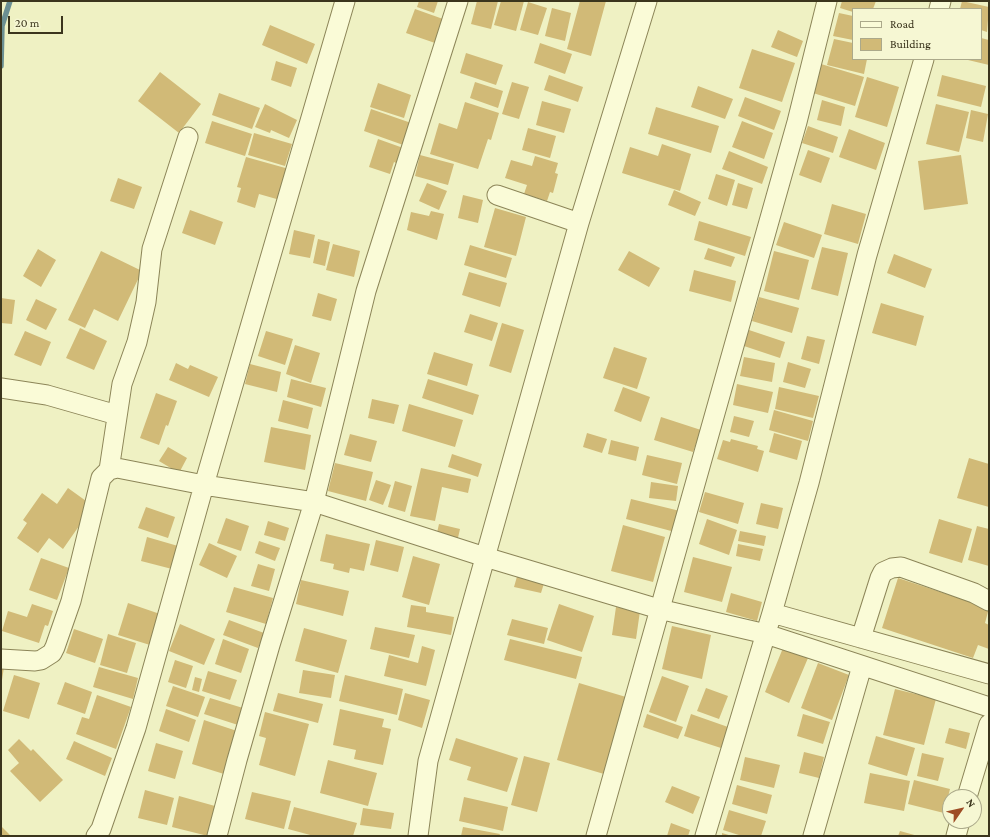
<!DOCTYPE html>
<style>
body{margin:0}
#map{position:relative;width:990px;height:837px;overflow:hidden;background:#eff1c3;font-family:"Crimson Pro",serif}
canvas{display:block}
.frame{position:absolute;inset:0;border:2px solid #3b351d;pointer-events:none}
.legend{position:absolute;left:852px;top:8px;width:130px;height:52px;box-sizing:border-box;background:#f6f7d3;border:1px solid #aba98a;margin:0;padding:5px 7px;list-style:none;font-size:12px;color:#3b351d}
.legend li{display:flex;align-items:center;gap:8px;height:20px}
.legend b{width:20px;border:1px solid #aba98a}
.north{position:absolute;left:942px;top:789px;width:40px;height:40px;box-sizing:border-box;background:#f6f7d3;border:1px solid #aba98a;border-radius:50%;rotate:56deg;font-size:11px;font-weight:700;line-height:16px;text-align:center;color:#3b351d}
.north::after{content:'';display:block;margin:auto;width:14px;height:18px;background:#9e4c25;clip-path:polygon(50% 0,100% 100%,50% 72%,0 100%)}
.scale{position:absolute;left:8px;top:16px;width:55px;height:18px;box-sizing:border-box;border:2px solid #3b351d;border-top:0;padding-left:5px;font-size:12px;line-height:14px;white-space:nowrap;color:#3b351d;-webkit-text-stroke:3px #f6f7d3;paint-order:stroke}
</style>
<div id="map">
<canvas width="990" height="837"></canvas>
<div class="frame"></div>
<ul class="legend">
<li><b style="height:5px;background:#fafbd7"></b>Road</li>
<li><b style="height:11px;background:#d1ba77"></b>Building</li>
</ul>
<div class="north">N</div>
<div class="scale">20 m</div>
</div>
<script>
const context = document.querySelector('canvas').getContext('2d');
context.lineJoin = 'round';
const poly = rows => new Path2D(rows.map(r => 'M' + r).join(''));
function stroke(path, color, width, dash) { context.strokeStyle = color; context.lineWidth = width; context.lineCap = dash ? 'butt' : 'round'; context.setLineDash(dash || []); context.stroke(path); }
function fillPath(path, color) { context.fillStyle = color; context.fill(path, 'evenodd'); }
const stream = poly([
 [1,66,2,26,10,1]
]);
const building = poly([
 [419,1,438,1,434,13,417,7],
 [477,1,498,1,491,29,471,24],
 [501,1,524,1,516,31,494,25],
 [580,1,606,1,591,56,567,49],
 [842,1,876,1,873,9,853,9,853,12,840,8],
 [962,1,989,7,987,32,981,30,981,9,960,9],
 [528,2,547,8,538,35,520,30],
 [552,8,571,13,565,41,545,36],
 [415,9,443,19,435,43,406,33],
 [839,13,853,16,853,40,833,36],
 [270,25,315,44,307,64,262,45],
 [778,30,803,41,797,57,771,47],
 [981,38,989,40,989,65,968,60,981,59],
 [834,39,853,43,853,59,867,59,864,74,827,65],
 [540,43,572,54,565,74,534,63],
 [752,49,795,63,782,102,739,88],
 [466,53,503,65,496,85,460,73],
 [276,61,297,68,291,87,271,80],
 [821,64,864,77,855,106,813,93],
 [160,72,201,104,179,133,138,101],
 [549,75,583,87,578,102,544,90],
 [942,75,986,86,981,107,937,96],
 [867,77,899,87,887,127,855,117],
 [475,82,503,91,498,108,470,98],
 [512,82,529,87,519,119,502,114],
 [378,83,411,95,404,118,370,107],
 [698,86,733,99,725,119,691,107],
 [219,93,260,108,252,129,212,115],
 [745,97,781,111,774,130,738,116],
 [822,100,845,107,841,126,817,120],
 [542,101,571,109,564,133,536,125],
 [465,102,499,113,491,140,488,139,478,169,430,154,439,123,457,129],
 [265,104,297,120,289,138,271,130,270,133,255,127],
 [936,104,969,112,959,152,926,144],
 [656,107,719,126,711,153,648,134],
 [371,109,414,124,406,146,364,131],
 [971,110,988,114,983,142,966,138],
 [212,121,252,134,245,156,205,143],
 [742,121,773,133,764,159,732,147],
 [808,126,838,137,833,153,802,143],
 [528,128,556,136,550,158,522,150],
 [849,129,885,143,876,170,839,157],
 [254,133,292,144,285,166,248,155],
 [378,139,406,149,400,165,394,162,390,174,369,167],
 [662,144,691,154,680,191,622,173,630,147,658,156],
 [808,150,830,158,821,183,799,175],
 [729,151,768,167,762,184,722,169],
 [420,155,454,164,448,185,415,176],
 [961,155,968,204,924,210,918,161],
 [535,156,558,163,555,173,558,174,553,193,550,192,547,201,524,194,527,185,505,178,511,160,532,166],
 [246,157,289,169,280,200,259,194,255,208,237,202,241,188,237,187],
 [716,174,735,180,727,206,708,199],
 [118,178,142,187,134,209,110,201],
 [427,183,447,191,439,210,419,201],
 [738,183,753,188,747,209,732,205],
 [674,190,701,202,695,216,668,205],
 [463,195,483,200,478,223,458,218],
 [832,204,866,214,858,244,824,234],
 [495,208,526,217,516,256,484,247],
 [190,210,223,222,215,245,182,233],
 [431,211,444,214,437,240,407,230,411,212,429,216],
 [699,221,751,237,745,256,694,240],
 [784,222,822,235,814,258,776,245],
 [294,230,315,235,310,258,289,254],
 [318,239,330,242,325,266,313,263],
 [333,244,360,251,354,277,326,270],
 [470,245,512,258,506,278,464,265],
 [822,247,848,253,838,296,811,289],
 [708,248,735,257,731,267,704,259],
 [38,249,56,260,41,287,23,276],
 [101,251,142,271,118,321,94,309,85,328,68,320],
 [629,251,660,268,649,287,618,270],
 [774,251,809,260,799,300,764,291],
 [894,254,932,269,925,288,887,273],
 [694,270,736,281,731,302,689,291],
 [469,272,507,283,500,307,462,295],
 [318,293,337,299,331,321,312,316],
 [759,297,799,308,792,333,752,321],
 [1,298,15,300,12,324,1,323],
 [36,299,57,309,46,330,26,320],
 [881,303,924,316,916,346,872,333],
 [470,314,498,323,492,341,464,332],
 [502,323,524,330,511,373,489,366],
 [80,328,107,341,94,370,66,358],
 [749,330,785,342,780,358,744,346],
 [25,331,51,342,41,366,14,355],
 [266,331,293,339,285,365,258,356],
 [807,336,825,340,819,364,801,359],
 [295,345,320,353,311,383,286,374],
 [614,347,647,358,637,389,603,378],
 [434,352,473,364,467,386,427,374],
 [744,357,775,363,772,382,740,376],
 [788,362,811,369,805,388,783,382],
 [176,363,188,369,190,365,218,377,209,397,169,380],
 [250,364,281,372,277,392,245,384],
 [291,379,326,388,321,407,287,397],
 [428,379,479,395,473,415,422,398],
 [737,384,773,392,768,413,733,405],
 [623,387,650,397,641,422,614,411],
 [779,387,819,396,813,418,775,409],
 [156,393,177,401,168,426,166,425,159,445,140,438],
 [372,399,399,405,394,424,368,418],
 [283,400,313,408,308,429,278,421],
 [409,404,463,420,455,447,402,431],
 [774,410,813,421,808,441,769,430],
 [734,416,754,421,749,437,730,432],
 [661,417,701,430,693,452,654,440],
 [271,427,311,435,305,470,264,462],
 [587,433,607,439,602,453,583,447],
 [774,433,802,441,797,460,769,452],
 [350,434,377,441,371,462,344,455],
 [731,439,758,446,757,449,764,451,758,472,717,459,723,440,730,442],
 [611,440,639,447,636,461,608,454],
 [168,447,187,458,179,473,159,461],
 [452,454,482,464,478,477,448,467],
 [647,455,682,463,677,484,642,475],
 [969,458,989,464,989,507,957,498],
 [335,463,373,472,366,501,328,491],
 [421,468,471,479,468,493,442,487,435,521,410,516],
 [376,480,391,485,383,505,369,500],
 [395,481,412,486,405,512,388,507],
 [651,482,678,486,676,501,649,498],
 [68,488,93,506,63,549,49,538,38,553,17,538,27,523,23,520,42,493,57,504],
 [705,492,744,503,738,524,699,512],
 [631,499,680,511,675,532,626,519],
 [761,503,783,508,778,529,756,524],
 [146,507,175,517,168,538,138,528],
 [226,518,249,526,241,551,217,543],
 [707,519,737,530,729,555,699,544],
 [939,519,972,529,962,563,929,553],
 [268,521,289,528,285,541,264,535],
 [439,524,460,529,457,542,436,537],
 [623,525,665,537,653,582,611,571],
 [977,526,989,529,989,566,968,560],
 [740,531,766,536,764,546,738,541],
 [326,534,370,544,364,571,350,568,349,573,333,569,334,564,320,561],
 [147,537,178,546,172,569,141,561],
 [376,540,404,547,398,572,370,565],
 [259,541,280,548,275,561,255,553],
 [209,543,237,556,227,578,199,565],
 [738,544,763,549,760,561,736,556],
 [413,556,440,564,429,605,402,597],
 [693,557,732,567,722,602,684,592],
 [41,558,69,568,57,600,29,590],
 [258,564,275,569,269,591,251,586],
 [518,573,545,580,541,593,514,587],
 [898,578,989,608,985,623,989,625,989,649,978,645,973,658,882,628],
 [301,580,349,591,343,616,296,604],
 [234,587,273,598,266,624,226,612],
 [731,593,762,602,757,621,726,612],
 [128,603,160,614,150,645,118,635],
 [32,604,53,611,48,626,45,625,39,643,2,631,8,611,27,617],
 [559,604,594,616,582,652,547,640],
 [411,605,426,607,426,612,454,617,451,635,407,627],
 [616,607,640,611,636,639,612,635],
 [512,619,548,628,544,644,507,635],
 [229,620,264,633,258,648,223,635],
 [180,624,215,639,204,665,169,651],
 [672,626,711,635,702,679,662,669],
 [375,627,415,635,409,658,370,649],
 [304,628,347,640,338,673,295,661],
 [74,629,103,639,95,663,66,653],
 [108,634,136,643,127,673,100,665],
 [223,639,249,649,241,673,215,664],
 [510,639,582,657,576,679,504,660],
 [422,646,435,650,426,686,384,676,389,655,418,663],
 [783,648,808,658,789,703,765,692],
 [175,660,193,666,186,688,168,682],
 [818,663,849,675,832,720,801,708],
 [1,667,4,667,2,680,1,680],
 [99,667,138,678,133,699,93,687],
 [303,670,335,675,331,698,299,693],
 [208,671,237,680,230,700,202,691],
 [14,675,40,683,29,719,3,711],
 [345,675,403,689,397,715,339,701],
 [662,676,689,686,676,722,649,712],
 [195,677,202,679,199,692,192,690],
 [65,682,92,692,85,714,57,704],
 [579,683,626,697,604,774,557,760],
 [173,686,205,697,198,717,166,706],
 [706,688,728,696,719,719,697,711],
 [895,689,936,699,924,745,883,735],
 [278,693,323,704,318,723,273,711],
 [405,693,430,700,422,728,398,720],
 [97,695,131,707,116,749,76,734,82,717,89,719],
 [210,698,243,708,238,725,204,714],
 [166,709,196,720,189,742,159,731],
 [340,709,384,719,382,727,391,729,383,765,354,759,356,750,333,745],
 [265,712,309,724,295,776,259,765,266,738,259,736],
 [647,714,683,727,678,739,643,727],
 [691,714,728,727,721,748,684,736],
 [803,714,830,722,823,744,797,736],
 [204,720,237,731,224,774,192,764],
 [949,728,970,733,966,749,945,743],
 [876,736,915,748,907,776,868,764],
 [456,738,518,758,507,792,467,780,471,767,449,760],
 [19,739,31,751,33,749,63,780,40,802,10,771,19,763,8,750],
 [74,741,112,758,105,776,66,759],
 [156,743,183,751,175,779,148,771],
 [804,752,824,757,819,778,799,773],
 [922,753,944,758,938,781,917,776],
 [524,756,550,763,537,812,511,805],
 [745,757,780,765,774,788,740,780],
 [328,760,377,773,368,806,320,793],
 [870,773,910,781,904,811,864,803],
 [914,780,950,789,944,813,908,804],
 [737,785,772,795,767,814,732,804],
 [672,786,700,797,693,814,665,802],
 [145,790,174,798,167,825,138,818],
 [252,792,291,801,284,829,245,819],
 [179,796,215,806,208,836,172,827],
 [464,797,508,807,503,831,459,821],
 [294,807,357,823,353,836,314,836,288,829],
 [363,808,394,813,391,829,360,825],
 [729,810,766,821,761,836,742,836,723,830],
 [671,823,690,830,688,836,667,836],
 [1,826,11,836,1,836],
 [463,827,500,834,499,836,461,836],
 [900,831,918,836,898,836],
 [722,833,732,836,722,836]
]);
const minor = poly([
 [939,9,941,1],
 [497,195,579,223],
 [1,388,47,395,117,415],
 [109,470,122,384,137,342,146,302,152,249,188,137],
 [772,613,989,674],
 [861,638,880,578,883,572,892,568,901,567,974,593,989,601],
 [1,659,35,661,41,660,52,653,55,647,71,601,101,478,109,470,117,468,204,485,314,502,485,557,659,609,766,634,989,707],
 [967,797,989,724],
 [96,836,101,829,136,728,204,485,345,1],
 [217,836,237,760,270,645,314,502,366,291,458,1],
 [418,836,428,761,579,223,647,1],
 [596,836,797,122,827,1],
 [705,836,772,613,809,483,867,255,924,59],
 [813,836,862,666],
 [956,836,960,821]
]);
stroke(stream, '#6b8f92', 5.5);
fillPath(building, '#d1ba77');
stroke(minor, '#8c8558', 21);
stroke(minor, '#fafbd7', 19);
</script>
